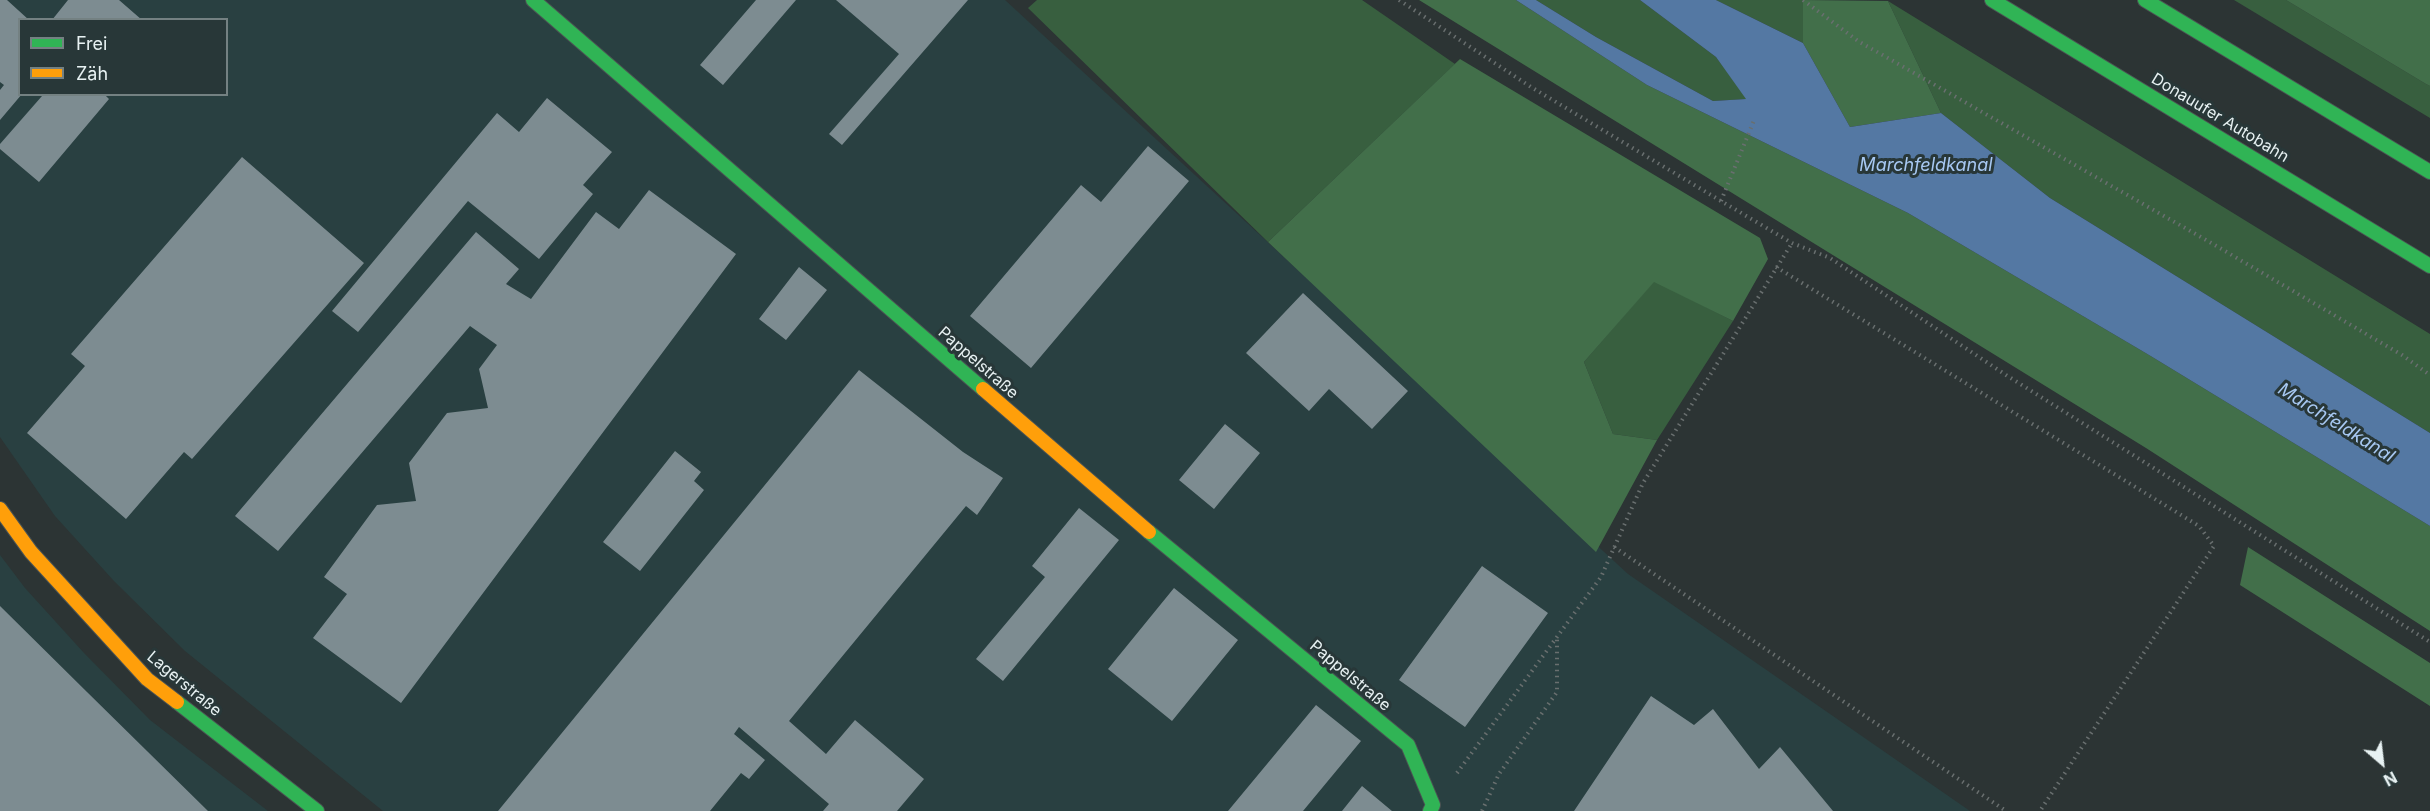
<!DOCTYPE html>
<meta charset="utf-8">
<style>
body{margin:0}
#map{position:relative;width:2430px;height:811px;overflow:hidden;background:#2c3434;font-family:Inter,sans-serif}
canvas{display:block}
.legend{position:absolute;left:18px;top:18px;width:210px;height:78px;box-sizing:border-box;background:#283738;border:2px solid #748182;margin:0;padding:8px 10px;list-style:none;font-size:18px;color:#e7f1f2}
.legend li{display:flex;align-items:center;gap:12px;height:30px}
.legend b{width:30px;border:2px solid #748182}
.north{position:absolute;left:2352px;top:733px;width:60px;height:60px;-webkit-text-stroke:4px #283738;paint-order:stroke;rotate:152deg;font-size:16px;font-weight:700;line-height:24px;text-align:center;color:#e7f1f2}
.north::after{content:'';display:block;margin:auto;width:21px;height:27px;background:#e7f1f2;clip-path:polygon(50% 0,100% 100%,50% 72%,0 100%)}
</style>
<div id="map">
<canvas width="2430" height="811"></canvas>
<ul class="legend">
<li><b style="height:8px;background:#30b455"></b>Frei</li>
<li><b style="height:8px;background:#ff9f0a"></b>Zäh</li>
</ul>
<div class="north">N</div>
</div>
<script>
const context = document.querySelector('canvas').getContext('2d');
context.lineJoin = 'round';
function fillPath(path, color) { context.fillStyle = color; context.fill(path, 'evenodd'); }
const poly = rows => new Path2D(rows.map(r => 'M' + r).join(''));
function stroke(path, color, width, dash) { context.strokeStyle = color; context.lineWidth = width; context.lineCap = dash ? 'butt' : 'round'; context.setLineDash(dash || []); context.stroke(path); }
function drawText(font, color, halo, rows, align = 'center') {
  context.font = font + ' Inter,sans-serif'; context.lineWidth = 6; context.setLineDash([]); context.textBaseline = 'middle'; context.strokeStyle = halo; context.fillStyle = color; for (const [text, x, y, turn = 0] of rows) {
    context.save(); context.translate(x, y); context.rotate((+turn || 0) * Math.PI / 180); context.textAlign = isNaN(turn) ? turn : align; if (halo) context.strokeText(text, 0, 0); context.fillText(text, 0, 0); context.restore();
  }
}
const built = poly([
 [0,0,1005,0,1628,574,1970,811,383,811,185,651,114,581,55,516,0,437],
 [20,20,226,20,226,94,20,94],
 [0,555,25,588,84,653,150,720,268,811,0,811]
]);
const green = poly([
 [1037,0,1362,0,1455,64,1268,242,1028,8],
 [1536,0,1640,0,1716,57,1747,99,1713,101,1596,37],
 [1716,0,1803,0,1803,43],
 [2234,0,2286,0,2426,84,2430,86,2430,118],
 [1888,1,2430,334,2430,433,2050,198,1941,113],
 [1654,281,1733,321,1657,440,1613,434,1584,362]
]);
const forest = poly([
 [1419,0,1516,0,1647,85,1908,213,2149,355,2430,526,2430,631,2146,448],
 [1803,0,1888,1,1941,113,1850,127,1803,43],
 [2286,0,2430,0,2430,86,2426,84],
 [1460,59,1760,238,1768,259,1733,321,1654,282,1584,362,1613,434,1657,440,1596,552,1268,242],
 [2248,547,2430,663,2430,706,2240,585]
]);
const water = poly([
 [1516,0,1536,0,1596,37,1713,101,1746,99,1716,57,1640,0,1716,0,1803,43,1850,127,1941,113,2050,198,2430,433,2430,526,2149,355,1908,213,1647,85]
]);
const building = poly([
 [0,0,7,0,29,20,20,20,20,94,22,94,0,120,0,90,4,85,0,82],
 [68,0,119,0,142,20,52,20],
 [756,0,796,0,723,85,700,65],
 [836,0,968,0,842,145,829,134,899,54],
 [40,94,104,94,109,99,39,182,0,149,0,144,42,96],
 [547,98,612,152,583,185,593,194,539,259,468,201,358,332,332,311,497,113,519,132],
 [1148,146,1189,181,1031,368,970,316,1081,185,1101,202],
 [242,157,364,263,192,459,184,452,126,519,27,433,85,366,71,354],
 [649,190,736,254,401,703,313,638,347,594,324,577,377,505,416,501,409,463,447,413,488,408,479,369,497,345,470,326,278,551,235,516,476,232,519,269,506,284,531,299,596,212,619,229],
 [799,267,827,290,786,340,759,319],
 [1303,293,1408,391,1372,429,1329,389,1309,411,1246,353],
 [859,370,963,452,1003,478,977,515,966,506,789,721,826,754,855,720,924,779,897,811,823,811,829,804,739,727,734,734,765,760,749,779,741,773,710,811,498,811],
 [1225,424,1260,453,1214,509,1179,480],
 [675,451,701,472,694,481,704,490,640,571,603,542],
 [1079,508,1119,540,1003,681,976,659,1045,577,1032,566],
 [1482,566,1548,613,1465,727,1399,680],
 [1174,588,1238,640,1172,721,1108,669],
 [0,606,87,692,208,811,0,811],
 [1651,696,1694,725,1713,709,1759,769,1780,747,1833,811,1574,811],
 [1316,705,1361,741,1303,811,1228,811],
 [1362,786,1392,811,1342,811]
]);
const path = poly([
 [1399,0,1531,87,1721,201,1792,243,1830,258,2006,375,2430,642],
 [1803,0,1858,41,2213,244,2402,355,2430,375],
 [1721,201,1755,118],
 [1776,267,2199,526,2214,546,2040,811],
 [1614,547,2006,811],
 [1457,773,1601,577,1643,483,1792,243],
 [1482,811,1499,774,1557,692,1557,638]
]);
const fast = poly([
 [533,0,983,389],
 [1992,0,2430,266],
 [2145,0,2430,172],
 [1149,532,1408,745,1433,805,1430,811],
 [177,702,317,811]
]);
const slow = poly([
 [983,389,1149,532],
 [0,509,31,552,147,679,177,702]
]);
const streetNames = [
 ["Donauufer Autobahn",2220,118,31],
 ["Pappelstraße",978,363,41],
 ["Pappelstraße",1350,676,40],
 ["Lagerstraße",184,684,40]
];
const waterNames = [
 ["Marchfeldkanal",1926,166],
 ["Marchfeldkanal",2336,423,32]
];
fillPath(built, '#294041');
fillPath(green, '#385f3f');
fillPath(forest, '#426f4a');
fillPath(water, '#5478a3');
fillPath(building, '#7d8c91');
stroke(fast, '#4b5353', 16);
stroke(slow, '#4b5353', 16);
stroke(path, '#696f6f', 4, [1.5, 4.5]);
stroke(fast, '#30b455', 14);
stroke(slow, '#ff9f0a', 14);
drawText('16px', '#e7f1f2', '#283738', streetNames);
drawText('italic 18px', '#a7c8f2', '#283738', waterNames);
</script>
